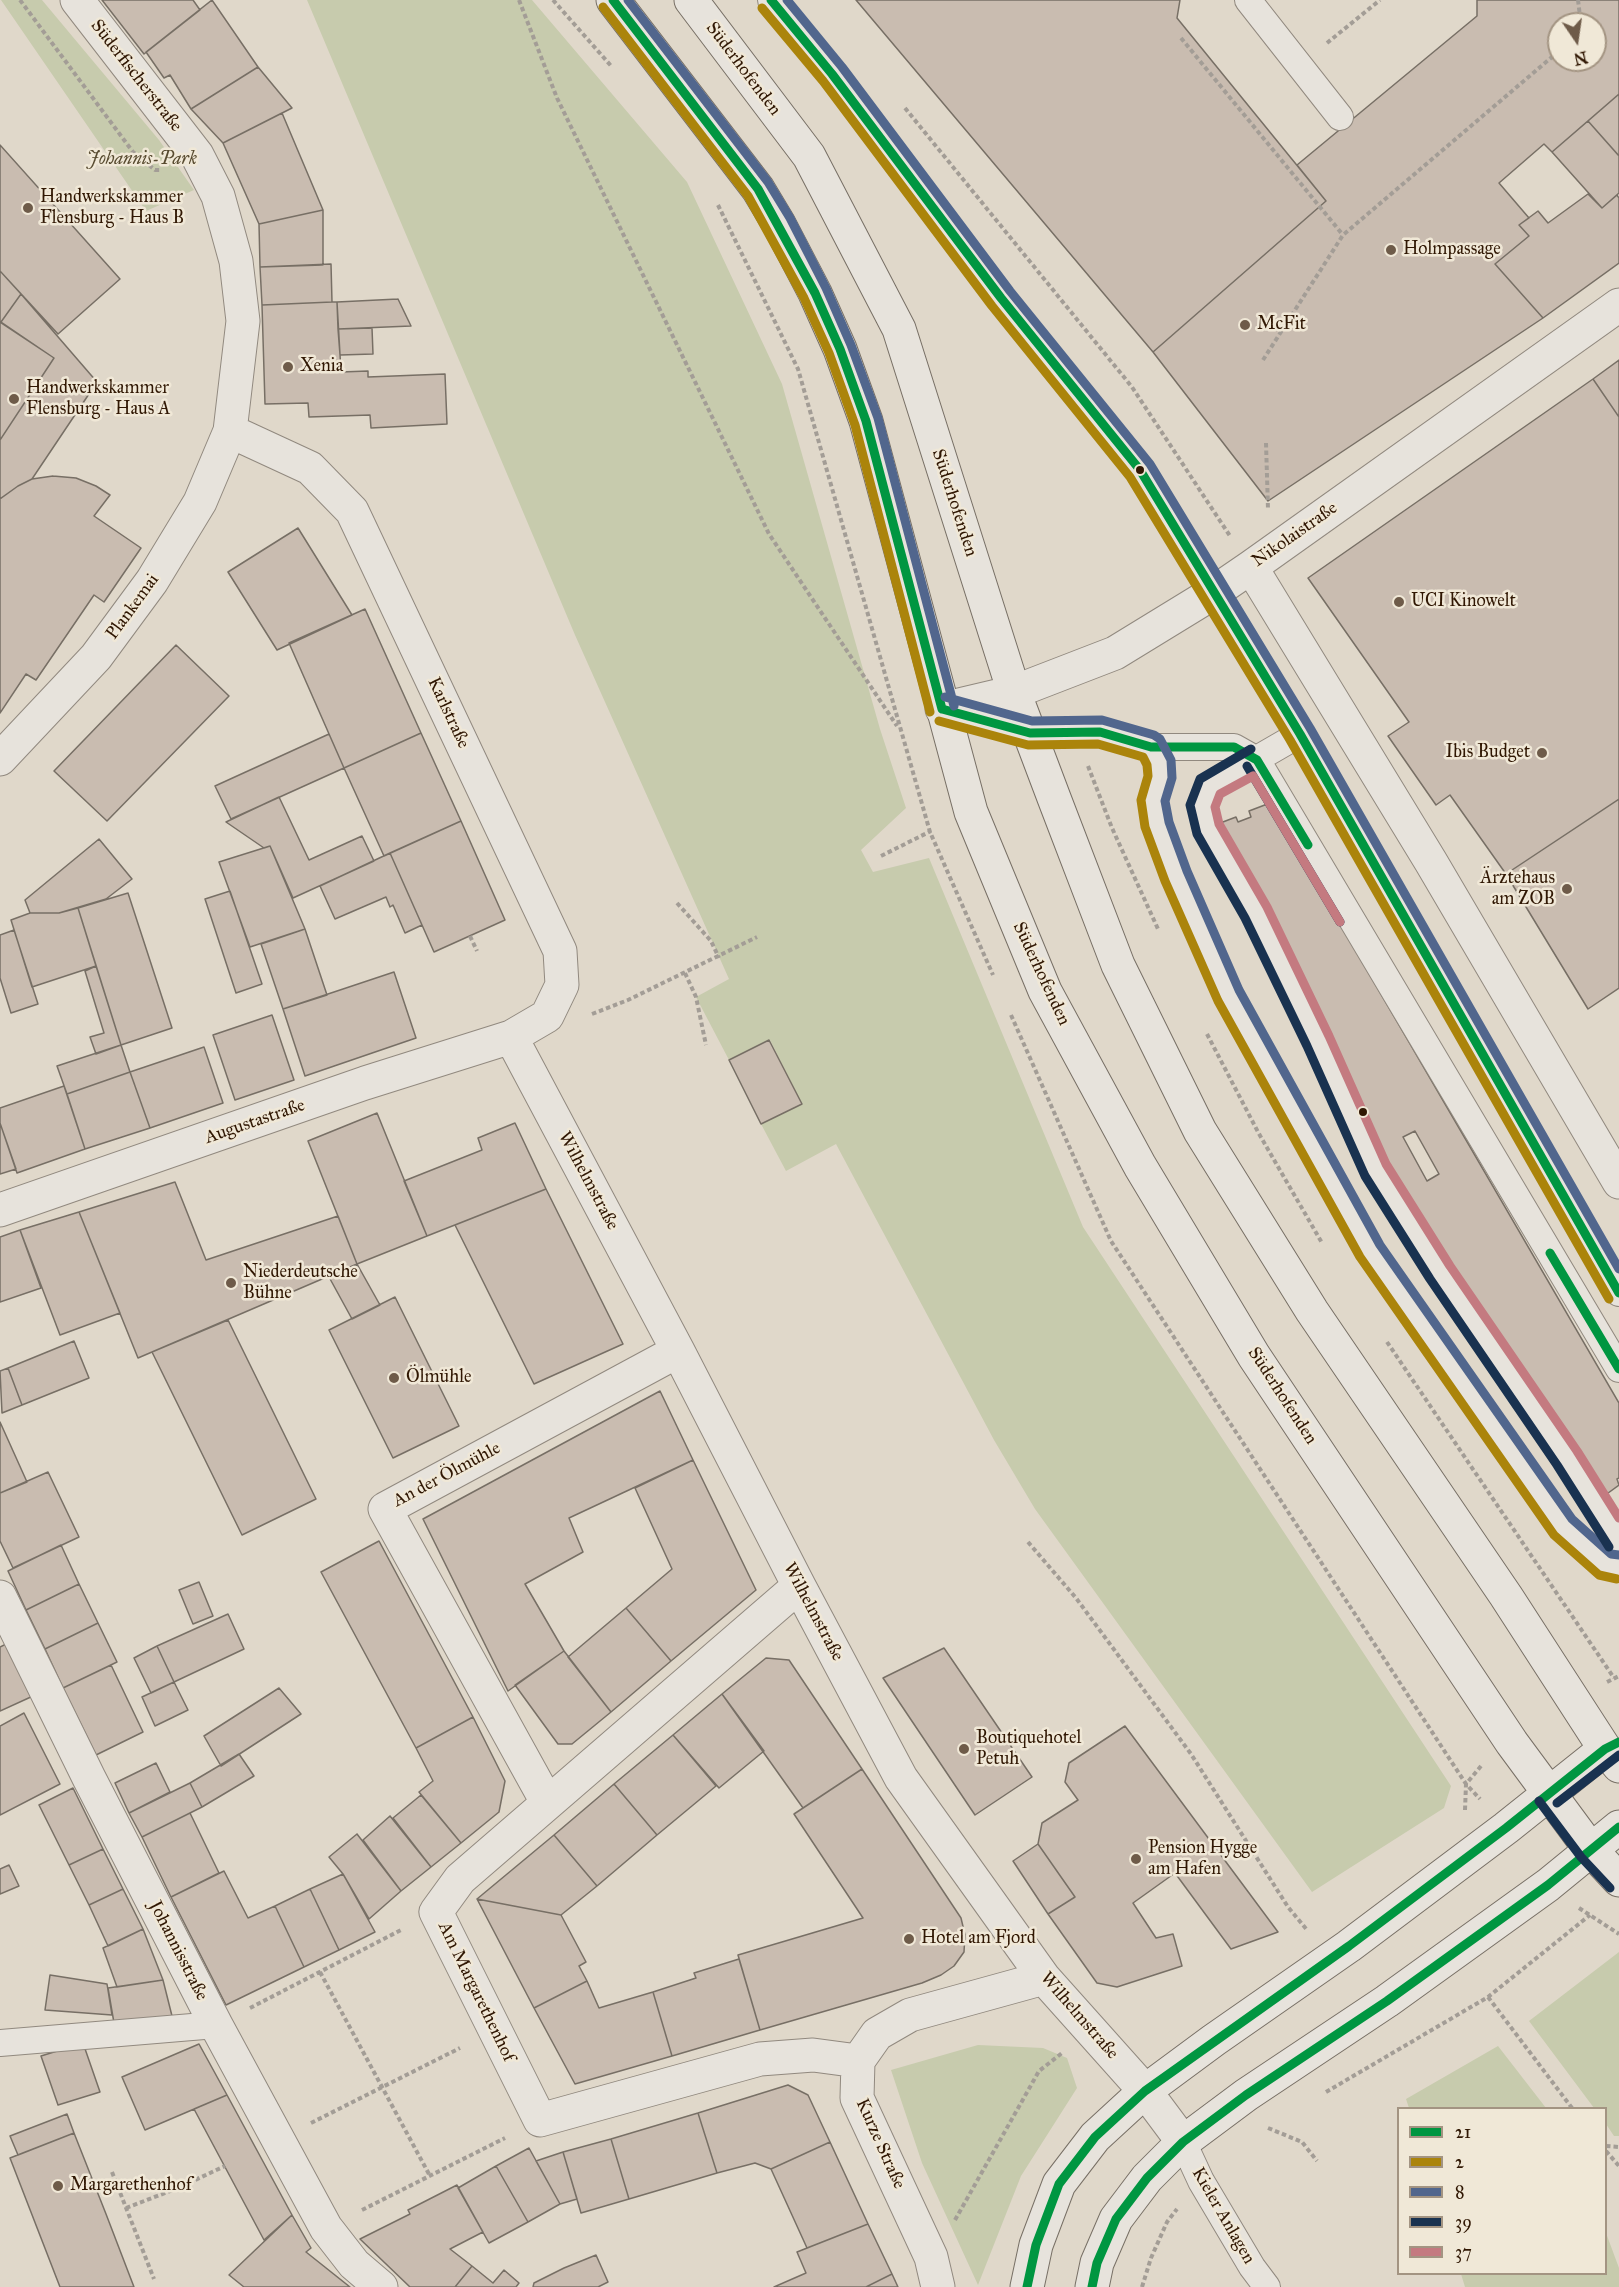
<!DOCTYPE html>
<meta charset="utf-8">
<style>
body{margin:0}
#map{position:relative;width:1619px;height:2287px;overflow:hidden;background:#e0d8ca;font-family:"IM FELL Great Primer",serif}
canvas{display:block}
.legend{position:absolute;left:1397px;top:2107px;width:210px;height:168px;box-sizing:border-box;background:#f0e8d7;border:2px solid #a39482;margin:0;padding:8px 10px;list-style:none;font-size:18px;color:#301703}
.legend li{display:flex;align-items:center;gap:12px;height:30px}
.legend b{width:30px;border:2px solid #a39482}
.north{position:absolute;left:1547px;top:12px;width:60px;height:60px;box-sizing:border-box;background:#f0e8d7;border:2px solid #a39482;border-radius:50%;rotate:167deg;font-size:16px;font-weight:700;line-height:24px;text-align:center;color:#301703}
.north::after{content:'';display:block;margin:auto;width:21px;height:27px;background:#6e5b49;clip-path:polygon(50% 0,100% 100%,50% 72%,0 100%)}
</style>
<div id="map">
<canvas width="1619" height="2287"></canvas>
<ul class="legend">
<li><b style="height:8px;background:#009641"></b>21</li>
<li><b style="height:8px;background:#ab840b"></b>2</li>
<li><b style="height:8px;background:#51668d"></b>8</li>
<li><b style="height:8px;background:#193250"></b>39</li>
<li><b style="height:8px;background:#c47a80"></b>37</li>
</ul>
<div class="north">N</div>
</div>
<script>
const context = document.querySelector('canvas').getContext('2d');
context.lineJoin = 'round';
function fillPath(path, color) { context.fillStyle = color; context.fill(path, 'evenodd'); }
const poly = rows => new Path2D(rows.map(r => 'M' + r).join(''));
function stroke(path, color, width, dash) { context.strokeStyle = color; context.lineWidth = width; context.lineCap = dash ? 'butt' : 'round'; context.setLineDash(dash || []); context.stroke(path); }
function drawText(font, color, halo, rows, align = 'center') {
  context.font = font + ' "IM FELL Great Primer",serif'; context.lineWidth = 5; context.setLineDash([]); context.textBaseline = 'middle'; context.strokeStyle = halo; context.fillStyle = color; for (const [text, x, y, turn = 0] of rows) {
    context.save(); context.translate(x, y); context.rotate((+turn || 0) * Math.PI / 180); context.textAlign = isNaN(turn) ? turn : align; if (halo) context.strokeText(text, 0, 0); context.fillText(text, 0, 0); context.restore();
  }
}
const green = poly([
 [1,0,42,0,159,140,194,190,146,211],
 [307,0,532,0,687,182,782,384,880,729,906,808,861,850,873,872,929,858,1083,1227,1451,1786,1444,1808,1312,1892,1035,1509,994,1440,836,1144,786,1171,761,1124,802,1104,770,1040,729,1060,696,997,729,979,575,635],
 [1619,1952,1619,2136,1614,2136,1606,2124,1606,2108,1594,2108,1529,2021],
 [978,2045,1043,2048,1067,2058,1077,2088,1021,2176,978,2285,922,2163,891,2070],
 [1498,2046,1546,2108,1409,2108,1406,2099],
 [1606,2233,1619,2268,1619,2287,1465,2287,1461,2274,1606,2274]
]);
const building = poly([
 [102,0,193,0,200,10,144,54,102,0],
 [212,0,258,67,191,109,170,75,164,78,146,52,212,0],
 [856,0,1180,0,1177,18,1326,201,1153,352,856,0],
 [1477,0,1619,0,1619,94,1552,152,1544,144,1499,183,1529,218,1519,225,1529,236,1495,264,1543,318,1268,501,1153,352,1326,201,1297,165,1477,16,1477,0],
 [1559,24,1595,24,1595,60,1559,60,1559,24],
 [258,67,292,108,223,143,191,109,258,67],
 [1619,94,1619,156,1588,121,1619,94],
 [282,113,323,210,259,224,223,143,282,113],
 [1588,121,1619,156,1619,193,1602,208,1552,152,1588,121],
 [0,145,120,279,58,334,0,271,0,145],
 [1588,194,1602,208,1617,195,1619,198,1619,263,1543,318,1495,264,1529,236,1519,225,1538,211,1548,223,1588,194],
 [323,210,323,265,260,267,259,224,323,210],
 [331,264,332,302,262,305,260,267,331,264],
 [0,271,21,294,1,322,0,322,0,271],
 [21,294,97,382,32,479,18,486,0,499,0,440,54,358,1,322,21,294],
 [398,299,411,326,338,329,337,302,398,299],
 [332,302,337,302,341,372,368,371,368,377,445,374,447,424,371,428,370,415,309,417,308,403,265,404,262,305,332,302],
 [0,322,54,358,0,440,0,322],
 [372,328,373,354,340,355,338,329,372,328],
 [1619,360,1619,417,1593,379,1619,360],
 [1593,379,1619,417,1619,799,1506,874,1450,795,1436,805,1388,736,1409,722,1308,578,1593,379],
 [53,476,76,478,96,486,110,495,94,516,141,548,104,602,94,595,36,680,26,674,0,713,0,499,18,486,32,479,53,476],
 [298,528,352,615,277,650,228,572,298,528],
 [365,609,421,733,344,768,289,643,365,609],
 [176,645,229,696,107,821,54,771,176,645],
 [421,733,461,821,384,856,344,768,421,733],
 [329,734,344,768,231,819,215,786,329,734],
 [279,797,309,860,362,836,374,861,293,898,270,846,264,848,226,822,279,797],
 [1619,799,1619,988,1588,1009,1506,874,1619,799],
 [1270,803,1619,1403,1619,1478,1617,1479,1619,1485,1604,1496,1393,1178,1215,825,1236,817,1238,822,1251,817,1249,811,1270,803],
 [461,821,505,920,434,952,390,853,461,821],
 [99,839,132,879,106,899,59,913,30,913,25,900,99,839],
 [270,846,305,929,250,947,219,862,270,846],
 [390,853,422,925,405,933,393,905,390,907,386,897,335,919,320,886,390,853],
 [230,891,262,984,236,993,205,899,230,891],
 [128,893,172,1028,121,1045,78,908,128,893],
 [78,908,96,966,32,987,11,920,30,913,59,913,78,908],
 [305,929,327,995,283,1009,261,944,305,929],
 [14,930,38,1004,11,1013,0,978,0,935,14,930],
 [96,966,121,1045,96,1054,90,1037,104,1033,85,971,96,966],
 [394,972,416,1038,305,1076,283,1009,394,972],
 [272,1015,294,1080,235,1100,213,1035,272,1015],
 [769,1040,802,1104,761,1124,729,1060,769,1040],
 [121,1045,130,1072,67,1094,57,1066,121,1045],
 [204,1047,223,1103,150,1128,130,1072,204,1047],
 [130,1072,150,1128,85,1149,67,1094,130,1072],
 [64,1086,85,1149,17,1173,0,1123,0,1108,64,1086],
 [377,1113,427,1236,357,1264,308,1141,377,1113],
 [0,1123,16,1169,0,1174,0,1123],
 [515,1123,546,1189,427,1236,404,1181,482,1150,478,1138,515,1123],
 [1415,1131,1439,1174,1427,1181,1403,1137,1415,1131],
 [175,1182,206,1260,338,1216,357,1264,138,1358,79,1212,175,1182],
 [546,1189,623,1344,534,1384,455,1225,546,1189],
 [79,1212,120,1313,60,1335,20,1230,79,1212],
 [20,1230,41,1288,0,1302,0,1237,20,1230],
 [357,1264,380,1305,352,1319,329,1277,357,1264],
 [395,1297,459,1426,393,1458,329,1330,395,1297],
 [228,1320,316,1499,242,1535,152,1352,228,1320],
 [74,1341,89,1378,22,1405,8,1368,74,1341],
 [8,1368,22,1405,2,1413,0,1371,8,1368],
 [660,1391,693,1460,569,1518,583,1552,525,1584,564,1651,508,1691,423,1519,660,1391],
 [0,1422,27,1482,0,1493,0,1422],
 [693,1460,756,1590,671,1661,626,1608,672,1569,635,1488,693,1460],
 [48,1472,79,1537,13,1568,0,1541,0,1493,48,1472],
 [379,1541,473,1717,416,1748,321,1572,379,1541],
 [61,1545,79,1584,26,1610,8,1571,61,1545],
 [199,1582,213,1616,193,1624,179,1590,199,1582],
 [79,1584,98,1623,45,1649,26,1610,79,1584],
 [626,1608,671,1661,611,1712,568,1657,626,1608],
 [228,1614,244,1649,174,1682,157,1646,228,1614],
 [98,1623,117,1662,63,1688,45,1649,98,1623],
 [10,1642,33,1696,0,1711,0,1647,10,1642],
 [157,1646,174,1682,151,1693,134,1658,157,1646],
 [944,1648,1032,1777,975,1815,883,1678,944,1648],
 [564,1651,611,1712,572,1744,558,1744,515,1685,564,1651],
 [766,1658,789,1660,862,1769,803,1808,722,1694,766,1658],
 [111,1665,143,1732,96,1755,63,1688,111,1665],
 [174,1682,188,1710,155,1726,142,1697,174,1682],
 [279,1688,301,1714,221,1766,204,1736,279,1688],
 [722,1694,764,1751,719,1788,673,1735,722,1694],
 [24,1713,60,1784,0,1815,0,1726,24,1713],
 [473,1717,505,1781,499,1812,461,1843,419,1792,433,1781,416,1748,473,1717],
 [1125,1726,1278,1932,1231,1949,1175,1873,1133,1903,1156,1938,1173,1934,1182,1966,1117,1987,1097,1983,1048,1914,1075,1897,1038,1844,1042,1823,1078,1800,1065,1782,1069,1763,1125,1726],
 [673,1735,716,1786,657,1835,614,1784,673,1735],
 [239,1754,254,1776,202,1807,190,1783,239,1754],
 [156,1763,170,1792,129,1813,115,1783,156,1763],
 [862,1769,961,1918,965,1935,964,1952,954,1966,941,1975,922,1983,760,2030,738,1955,863,1918,794,1814,862,1769],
 [190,1783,202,1807,142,1837,129,1813,190,1783],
 [614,1784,657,1835,597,1886,554,1835,614,1784],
 [73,1788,103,1849,69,1865,39,1805,73,1788],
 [421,1795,461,1843,431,1867,393,1818,421,1795],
 [190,1813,219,1873,171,1897,142,1837,190,1813],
 [390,1816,431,1867,401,1891,363,1840,390,1816],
 [357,1834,401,1891,369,1919,343,1874,329,1857,357,1834],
 [554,1835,597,1886,561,1915,477,1899,554,1835],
 [1038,1844,1075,1897,1048,1914,1013,1861,1038,1844],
 [103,1849,123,1889,89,1905,69,1865,103,1849],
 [9,1865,19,1886,0,1894,0,1869,9,1865],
 [224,1871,248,1918,275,1906,304,1967,226,2005,171,1897,224,1871],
 [343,1874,375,1932,339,1950,310,1889,343,1874],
 [123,1889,143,1929,108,1946,89,1905,123,1889],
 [310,1889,339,1950,304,1967,275,1906,310,1889],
 [477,1899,561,1915,586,1962,579,1966,587,1981,534,2008,477,1899],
 [143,1929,163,1980,117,1987,103,1948,143,1929],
 [739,1959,760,2030,672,2056,653,1992,696,1978,694,1973,739,1959],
 [50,1975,107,1984,112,2015,45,2010,50,1975],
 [163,1980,172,2016,114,2023,108,1988,163,1980],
 [587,1981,599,2008,653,1992,672,2056,575,2084,534,2008,587,1981],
 [83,2043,100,2092,58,2105,41,2056,83,2043],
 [199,2044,227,2095,145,2130,122,2077,199,2044],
 [788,2085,808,2095,830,2142,771,2169,755,2163,717,2173,698,2113,788,2085],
 [227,2095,292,2215,264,2240,194,2109,227,2095],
 [698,2113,717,2173,629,2199,611,2139,698,2113],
 [67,2114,74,2133,18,2155,10,2136,67,2114],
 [74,2133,106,2214,134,2287,60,2287,10,2158,74,2133],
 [611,2139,629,2199,581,2213,563,2152,611,2139],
 [830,2142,868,2224,807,2248,771,2169,830,2142],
 [529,2148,560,2204,528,2222,496,2166,529,2148],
 [563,2152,577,2199,560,2204,536,2161,563,2152],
 [496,2166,528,2222,489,2243,458,2188,496,2166],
 [457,2185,483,2232,450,2249,472,2266,455,2287,410,2287,360,2239,410,2214,408,2210,457,2185],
 [292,2215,311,2248,306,2252,350,2287,244,2287,229,2275,292,2215],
 [868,2224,892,2274,866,2287,774,2287,806,2273,797,2252,868,2224],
 [596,2255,608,2282,598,2287,533,2287,534,2283,564,2268,596,2255],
 [472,2266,493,2283,504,2270,519,2283,516,2287,455,2287,472,2266],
 [892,2274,898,2287,866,2287,892,2274]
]);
const path = poly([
 [20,0,133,152,155,170,161,170],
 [519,0,557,98,769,534,897,726],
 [553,0,612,67],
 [1578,0,1581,24],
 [1181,38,1343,235],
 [1327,43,1380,0],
 [905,108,1132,387,1230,536],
 [718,205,798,369,930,832,993,975],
 [1263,360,1343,235,1559,51],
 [1266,443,1268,509],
 [1088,766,1112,828,1158,929],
 [881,856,931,831],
 [677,903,711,941,719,958],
 [470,936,477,951],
 [685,973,696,997,706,1045],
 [592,1014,628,1000,757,937],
 [1011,1015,1111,1241,1466,1784,1480,1799],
 [1207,1034,1258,1132,1322,1243],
 [1387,1342,1614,1678],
 [1028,1542,1076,1598,1191,1754,1288,1907,1307,1930],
 [1607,1682,1619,1676],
 [1465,1810,1466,1784,1481,1766],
 [1579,1908,1619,1934],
 [320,1972,430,2176],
 [1488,1997,1572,2108],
 [250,2008,401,1930],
 [1326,2092,1488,1997,1590,1915],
 [311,2123,460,2048],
 [1268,2128,1302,2142,1317,2161],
 [1606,2146,1619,2147],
 [1606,2151,1619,2166],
 [112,2172,154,2279],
 [126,2208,178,2188,225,2166],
 [362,2210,505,2138],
 [955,2220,1039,2071,1062,2053],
 [1142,2287,1151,2258,1167,2222,1177,2209]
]);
const lane = poly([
 [771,0,832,74,1001,298,1140,470,1300,734,1619,1293],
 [1248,0,1340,117],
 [943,709,1030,733,1100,732,1151,747,1234,747,1257,760,1619,1369],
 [1300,734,1210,786,1202,806,1208,829,1256,912,1318,1041,1375,1170,1440,1273,1567,1458,1619,1541],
 [1151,747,1159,761,1160,777,1153,800,1157,825,1176,876,1228,995,1370,1251,1563,1527,1606,1565,1619,1567],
 [0,2043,216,2025],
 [1183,2142,1201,2181,1252,2267,1267,2287]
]);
const street = poly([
 [1251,567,1431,862,1619,1182],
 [942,709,1014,692,1115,653,1213,593,1251,567,1619,305],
 [0,759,96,657,152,581,200,502,230,431,243,321,236,261,218,196,197,155,77,0],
 [511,1037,678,1351,799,1586,901,1778,1044,1978,1145,2091,1183,2142],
 [0,1210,365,1083,511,1037,547,1016,562,985,560,951,352,511,310,468,230,431],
 [799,1586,460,1879,436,1912,540,2120,760,2059,813,2055,858,2061],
 [0,1597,89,1778,216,2025,326,2228,354,2264,381,2287],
 [547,1802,385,1509,678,1351],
 [938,2287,931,2257,857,2098,858,2061,877,2034,910,2015,1044,1978]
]);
const secondary = poly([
 [613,0,758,189,779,224,815,293,840,349,866,421,971,812,1045,991,1140,1166,1254,1356,1512,1743,1591,1850,1619,1880],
 [691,0,809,156,899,329,1014,692,1054,798,1118,965,1200,1131,1312,1311,1506,1596,1605,1749,1619,1766],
 [1027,2287,1036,2245,1059,2184,1095,2137,1145,2091,1214,2040,1349,1946,1506,1828,1605,1749],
 [1092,2287,1097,2263,1116,2219,1147,2178,1183,2142,1246,2095,1387,2001,1548,1885,1619,1827]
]);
const bus1 = poly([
 [613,0,758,189,815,293,840,349,866,421,942,709],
 [771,0,832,74,1001,298,1140,470,1300,734,1619,1293],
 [942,709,1030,733,1100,732,1151,747,1234,747,1257,760,1308,845],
 [1550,1253,1619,1369],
 [1027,2287,1036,2245,1059,2184,1095,2137,1145,2091,1349,1946,1506,1828,1605,1749,1619,1742],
 [1092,2287,1097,2263,1116,2219,1147,2178,1183,2142,1246,2095,1387,2001,1548,1885,1619,1827]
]);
const bus2 = poly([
 [603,7,748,196,804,298,829,353,855,425,930,712],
 [762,8,823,81,992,306,1130,477,1290,740,1609,1299],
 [939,721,1028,745,1098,744,1143,757,1147,765,1148,776,1141,800,1145,827,1165,881,1218,1001,1360,1257,1554,1535,1599,1575,1617,1579]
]);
const bus3 = poly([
 [628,0,768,182,790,218,826,288,851,345,878,418,954,706],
 [787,0,842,67,1010,291,1150,464,1310,728,1619,1269],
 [945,697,1032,721,1102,720,1154,735,1160,739,1171,760,1172,778,1165,801,1169,822,1187,871,1239,990,1380,1245,1572,1519,1611,1554,1619,1555]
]);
const bus4 = poly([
 [1251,749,1200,779,1190,805,1197,834,1245,918,1307,1046,1365,1176,1430,1279,1557,1465,1609,1547],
 [1247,766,1340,922],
 [1539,1801,1581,1857,1610,1888],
 [1557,1803,1619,1755]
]);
const bus5 = poly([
 [1340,922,1253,776,1220,794,1215,807,1219,824,1267,907,1329,1036,1386,1164,1450,1266,1577,1451,1619,1518]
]);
const markers = [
 [28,208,6,"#6e5b49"],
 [1391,250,6,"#6e5b49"],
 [1245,325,6,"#6e5b49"],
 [288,367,6,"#6e5b49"],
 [14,399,6,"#6e5b49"],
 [1140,470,5,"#301703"],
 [1399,602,6,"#6e5b49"],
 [1542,753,6,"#6e5b49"],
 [1567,889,6,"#6e5b49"],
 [1363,1112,5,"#301703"],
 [231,1283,6,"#6e5b49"],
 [394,1378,6,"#6e5b49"],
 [964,1749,6,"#6e5b49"],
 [1136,1859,6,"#6e5b49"],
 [909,1939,6,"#6e5b49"],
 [58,2186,6,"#6e5b49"]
];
const streetNames = [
 ["Süderhofenden",743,69,53],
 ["Süderfischerstraße",136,76,52],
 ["Süderhofenden",954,503,72],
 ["Nikolaistraße",1295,535,-35],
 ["Plankemai",133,607,-54],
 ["Karlstraße",448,713,65],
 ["Süderhofenden",1041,974,65],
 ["Augustastraße",255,1122,-19],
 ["Wilhelmstraße",588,1181,62],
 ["Süderhofenden",1282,1396,57],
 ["An der Ölmühle",447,1475,-28],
 ["Wilhelmstraße",813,1612,62],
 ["Johannisstraße",178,1951,63],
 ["Am Margarethenhof",476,1992,64],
 ["Wilhelmstraße",1079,2016,49],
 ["Kurze Straße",880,2144,66],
 ["Kieler Anlagen",1223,2216,60]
];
const parkNames = [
 ["Johannis-Park",142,160]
];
const poiNames = [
 ["Handwerkskammer",40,198],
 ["Flensburg - Haus B",40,219],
 ["Holmpassage",1403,250],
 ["McFit",1257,325],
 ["Xenia",300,367],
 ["Handwerkskammer",26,389],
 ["Flensburg - Haus A",26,410],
 ["UCI Kinowelt",1411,602],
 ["Ibis Budget",1530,753,"right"],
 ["Ärztehaus",1555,879,"right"],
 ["am ZOB",1555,900,"right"],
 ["Niederdeutsche",243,1273],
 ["Bühne",243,1294],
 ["Ölmühle",406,1378],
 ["Boutiquehotel",976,1739],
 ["Petuh",976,1760],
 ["Pension Hygge",1148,1849],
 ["am Hafen",1148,1870],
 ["Hotel am Fjord",921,1939],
 ["Margarethenhof",70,2186]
];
fillPath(green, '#c7cbad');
fillPath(building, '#c9bcb0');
stroke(building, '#776f65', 1.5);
stroke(lane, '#91897f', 28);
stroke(street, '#91897f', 35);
stroke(secondary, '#776f65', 35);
stroke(path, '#a39d96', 4, [4.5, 3]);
stroke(lane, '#e7e3dc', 26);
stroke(street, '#e7e3dc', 33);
stroke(secondary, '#e7e3dc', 33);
stroke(bus1, '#009641', 9);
stroke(bus2, '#ab840b', 9);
stroke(bus3, '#51668d', 9);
stroke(bus4, '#193250', 9);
stroke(bus5, '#c47a80', 9);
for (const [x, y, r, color] of markers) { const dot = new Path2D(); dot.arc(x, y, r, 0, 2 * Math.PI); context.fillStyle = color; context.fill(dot); stroke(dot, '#f0e8d7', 2); }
drawText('18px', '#301703', '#f0e8d7', streetNames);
drawText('italic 18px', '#574a2f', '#f0e8d7', parkNames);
drawText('18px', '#301703', '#f0e8d7', poiNames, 'left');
</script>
